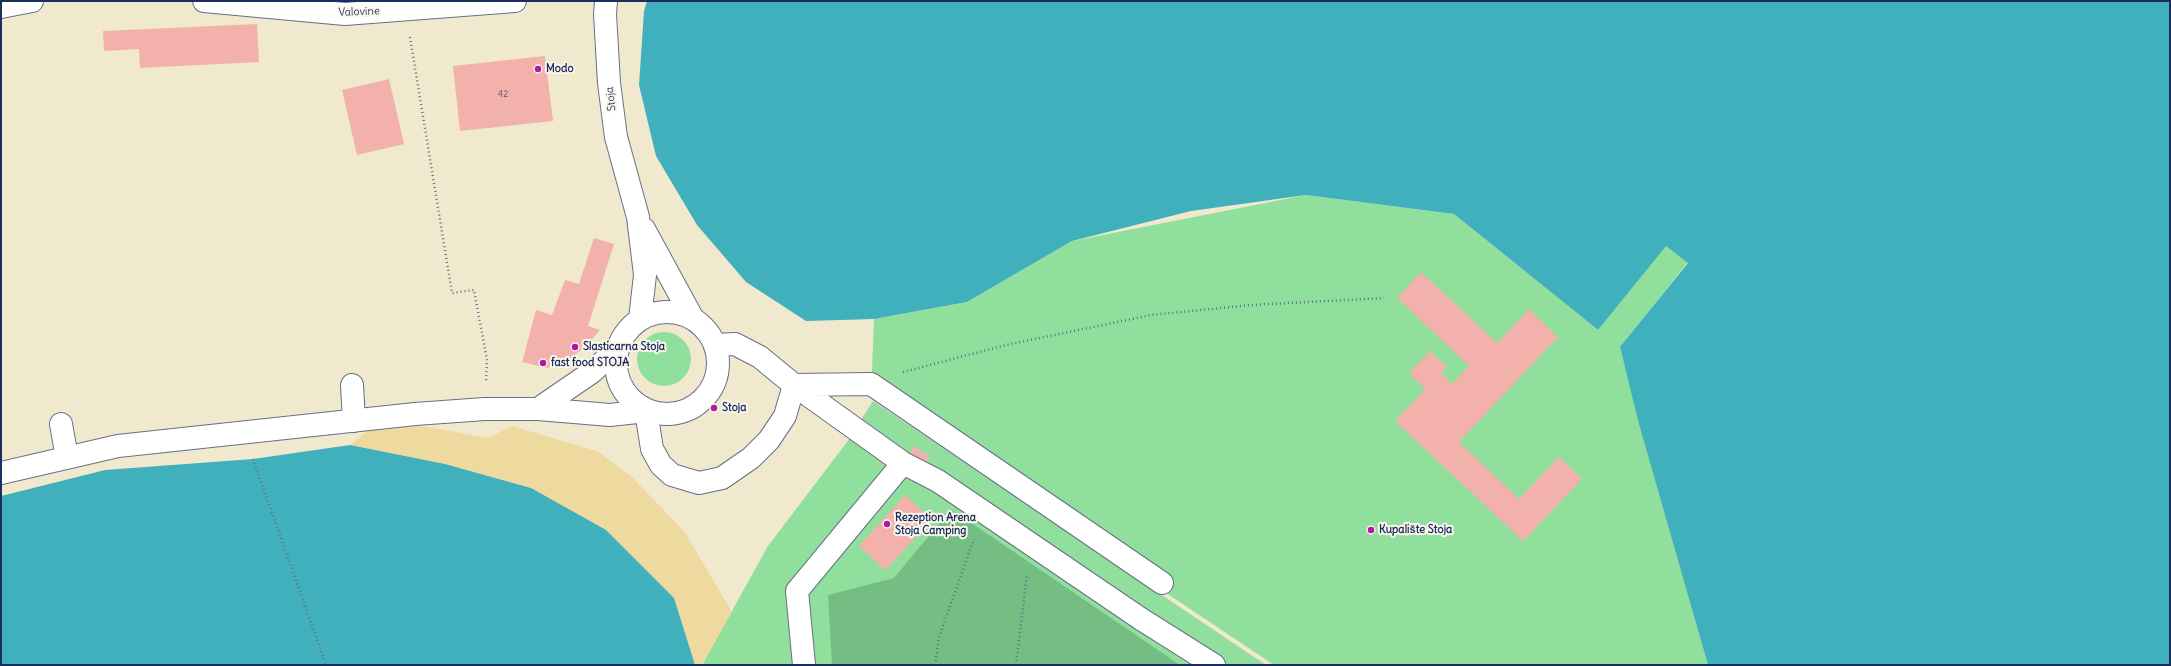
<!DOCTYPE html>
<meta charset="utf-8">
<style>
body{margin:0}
#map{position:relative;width:2171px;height:666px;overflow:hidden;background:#f0e9ce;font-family:Delius,sans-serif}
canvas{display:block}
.frame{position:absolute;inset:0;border:2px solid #1b2f5e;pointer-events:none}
</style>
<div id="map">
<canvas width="2171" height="666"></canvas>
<div class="frame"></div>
</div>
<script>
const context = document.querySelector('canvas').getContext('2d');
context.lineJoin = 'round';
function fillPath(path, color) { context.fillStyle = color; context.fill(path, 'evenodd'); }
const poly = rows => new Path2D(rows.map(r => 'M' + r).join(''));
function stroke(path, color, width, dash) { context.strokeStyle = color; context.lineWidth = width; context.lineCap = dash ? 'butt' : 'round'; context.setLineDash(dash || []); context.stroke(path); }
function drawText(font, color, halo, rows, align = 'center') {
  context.font = font + ' Delius,sans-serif'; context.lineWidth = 4; context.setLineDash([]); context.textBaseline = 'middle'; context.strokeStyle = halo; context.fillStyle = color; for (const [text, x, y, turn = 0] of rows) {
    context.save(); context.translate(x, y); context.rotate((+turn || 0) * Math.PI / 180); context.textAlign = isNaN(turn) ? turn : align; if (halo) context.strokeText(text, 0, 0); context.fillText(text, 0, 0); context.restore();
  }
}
const green = poly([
 [1306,195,1454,214,1598,330,1666,245,1688,262,1620,348,1708,665,1274,665,871,396,874,319,967,302,1072,241],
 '637 359a27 27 0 1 1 54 0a27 27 0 1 1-54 0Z',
 [873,401,1266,665,702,665,768,546,847,442]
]);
const forest = poly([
 [951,509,1180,665,832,665,828,595,894,578]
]);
const sand = poly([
 [406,423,488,438,512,426,597,451,633,478,684,531,732,612,701,665,695,665,674,598,531,488,445,464,350,445,369,430]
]);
const water = poly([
 [647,1,2170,1,2170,665,1708,665,1639,424,1620,347,1688,263,1666,246,1598,330,1454,214,1306,195,1191,211,1072,241,967,302,874,319,806,321,746,282,697,225,656,156,639,85,644,11],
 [350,445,445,464,531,488,606,530,674,598,695,665,1,665,1,496,105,470,253,459]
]);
const building = poly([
 [257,24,259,62,140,68,139,49,104,51,103,31],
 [545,56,553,121,460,131,453,66],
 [389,79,404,144,357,155,342,90],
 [594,238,614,244,588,326,600,330,585,347,567,361,547,368,522,362,536,310,552,315,565,280,579,284],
 [1421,272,1497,343,1529,309,1558,337,1459,442,1519,499,1559,457,1582,479,1523,541,1395,421,1425,389,1409,373,1430,351,1447,367,1441,373,1452,384,1469,366,1397,298],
 [914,446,930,457,922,467,907,456],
 [905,495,932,520,885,570,859,546]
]);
const path = poly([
 [410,37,452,293,474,290,487,360,486,382],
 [903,372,1006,345,1151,315,1251,305,1384,298],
 [253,459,326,665],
 [935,665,939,637,974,539],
 [1016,665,1027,574]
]);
const minor = poly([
 [204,1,345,14,515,1],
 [1,7,32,1],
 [715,345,735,344,760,357,794,385,903,463],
 [352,385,354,421],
 [794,385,871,384,1162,583],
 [538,409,592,372,617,349],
 [61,424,67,458],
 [1,473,118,446,415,414,485,409,538,409,610,415,646,411,652,449,661,465,672,475,699,483,722,478,751,458,769,440,785,416,794,385],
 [804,665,797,591,903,463,938,481,1141,619,1214,665]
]);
const major = poly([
 [606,1,605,14,609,83,616,137,638,217,645,275,640,319],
 [644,229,693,319],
 '616 363a51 51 0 1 1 102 0a51 51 0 1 1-102 0Z'
]);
const markers = [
 [538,69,4,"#b5179e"],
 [575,347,4,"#b5179e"],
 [543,363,4,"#b5179e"],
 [714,408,4,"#b5179e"],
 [887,524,4,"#b5179e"],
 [1371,530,4,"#b5179e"]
];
const numberNames = [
 ["42",503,94]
];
const streetNames = [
 ["Valovine",359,12,-2],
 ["Stoja",611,99,-97]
];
const poiNames = [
 ["Modo",546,69],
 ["Slasticarna Stoja",583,347],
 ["fast food STOJA",551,363],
 ["Stoja",722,408],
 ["Rezeption Arena",895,518],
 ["Stoja Camping",895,531],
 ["Kupalište Stoja",1379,530]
];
fillPath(green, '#91df9c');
fillPath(forest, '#74be84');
fillPath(sand, '#eeda9e');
fillPath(water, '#41b0bd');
fillPath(building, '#f2b1ab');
stroke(minor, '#667085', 24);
stroke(major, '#667085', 24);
stroke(path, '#667085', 2.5, [1, 3]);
stroke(minor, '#fff', 22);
stroke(major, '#fff', 22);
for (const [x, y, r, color] of markers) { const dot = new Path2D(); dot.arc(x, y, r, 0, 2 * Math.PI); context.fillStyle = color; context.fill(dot); stroke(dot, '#fbf7ec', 1.5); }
drawText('9px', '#515071', null, numberNames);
drawText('11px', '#1b2f5e', '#fbf7ec', streetNames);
drawText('bold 11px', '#1b2f5e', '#fbf7ec', poiNames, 'left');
</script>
